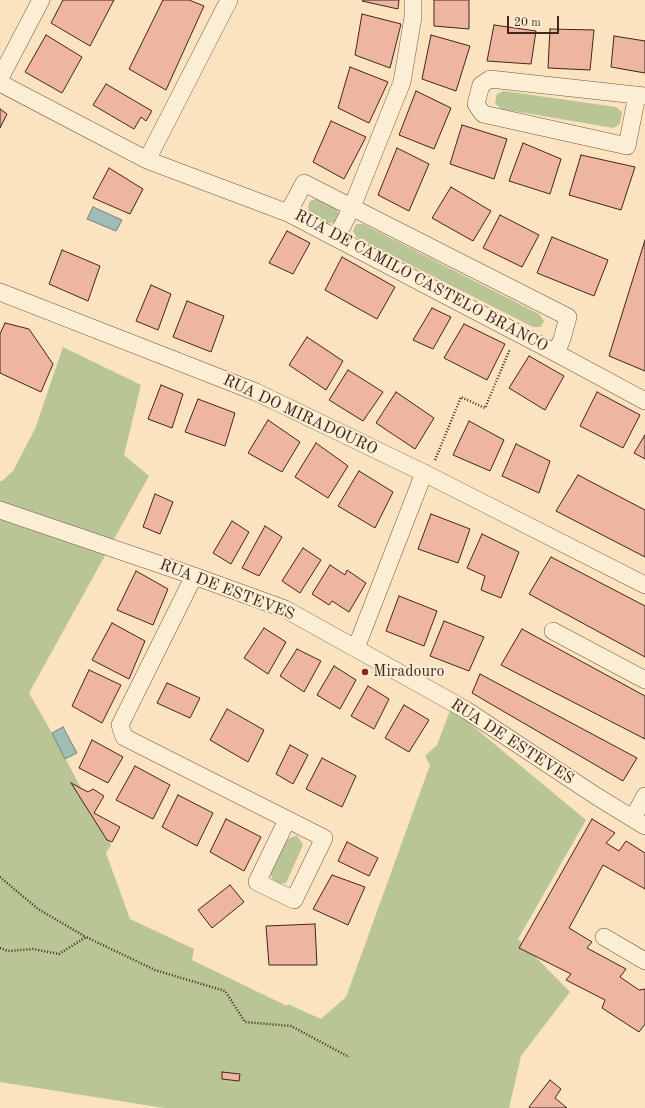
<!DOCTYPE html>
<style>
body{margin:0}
#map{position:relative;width:645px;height:1108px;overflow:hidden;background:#fae3be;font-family:"Old Standard TT",serif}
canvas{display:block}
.scale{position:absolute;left:507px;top:16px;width:52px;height:18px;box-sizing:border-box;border:2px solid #41261c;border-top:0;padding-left:5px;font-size:12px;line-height:14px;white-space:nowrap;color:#41261c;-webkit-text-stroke:3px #fcedd5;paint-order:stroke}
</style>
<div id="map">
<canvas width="645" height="1108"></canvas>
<div class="scale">20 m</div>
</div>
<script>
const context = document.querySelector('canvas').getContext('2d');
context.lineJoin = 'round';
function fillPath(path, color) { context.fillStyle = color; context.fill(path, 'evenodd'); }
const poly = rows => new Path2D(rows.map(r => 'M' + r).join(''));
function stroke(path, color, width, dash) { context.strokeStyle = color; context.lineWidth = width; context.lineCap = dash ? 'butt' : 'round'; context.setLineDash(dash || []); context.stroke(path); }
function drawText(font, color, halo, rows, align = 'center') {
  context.font = font + ' "Old Standard TT",serif'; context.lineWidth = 4; context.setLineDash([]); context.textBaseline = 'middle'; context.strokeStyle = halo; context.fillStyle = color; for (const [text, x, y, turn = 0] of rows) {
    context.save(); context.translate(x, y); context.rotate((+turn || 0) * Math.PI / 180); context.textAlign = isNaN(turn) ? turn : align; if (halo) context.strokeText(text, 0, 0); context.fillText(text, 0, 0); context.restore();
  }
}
const green = poly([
 [504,91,616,107,622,112,620,124,614,128,501,109,495,103,497,94],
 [316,199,323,199,336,207,340,217,336,222,326,224,312,216,309,212,308,207,310,201],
 [356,224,363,224,539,314,544,321,541,327,533,327,357,238,353,231],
 [63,347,141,385,124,455,149,476,29,693,52,733,111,845,106,853,130,919,194,949,192,960,287,1006,288,1004,321,1019,346,997,430,765,425,756,437,745,451,708,586,820,518,939,570,992,521,1056,509,1108,164,1108,0,1082,0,481,2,481,13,471,35,429],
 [297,835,303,845,286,883,276,884,270,874,286,840]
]);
const water = poly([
 [93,207,122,220,116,231,87,219,93,207],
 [63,727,77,753,65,759,52,733,63,727]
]);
const building = poly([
 [63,0,114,0,90,46,51,23,63,0],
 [163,0,189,0,204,6,166,90,129,69,163,0],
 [363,0,399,0,398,9,362,1,363,0],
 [434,0,469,0,469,29,434,26,434,0],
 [362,14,401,24,390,68,355,55,362,14],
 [494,25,536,31,531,64,487,61,494,25],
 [550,29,594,30,590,70,548,68,550,29],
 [46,35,82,57,62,93,25,72,46,35],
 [431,35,470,46,456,91,422,79,431,35],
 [614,36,645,41,645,73,611,67,614,36],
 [350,67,388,82,369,123,338,108,350,67],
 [106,84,152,111,146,121,141,117,134,129,93,105,106,84],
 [416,91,451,108,434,149,399,135,416,91],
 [0,109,7,114,0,128,0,109],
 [331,121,366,137,344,179,313,162,331,121],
 [462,125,507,139,494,179,450,164,462,125],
 [523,143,561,159,550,194,509,181,523,143],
 [397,148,429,164,409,211,378,195,397,148],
 [581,155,635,167,621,210,569,195,581,155],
 [109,168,143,189,130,214,93,198,109,168],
 [451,187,491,211,473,241,432,218,451,187],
 [500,215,539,235,522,267,483,248,500,215],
 [287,231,310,243,293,274,269,263,287,231],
 [552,237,608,260,594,296,537,273,552,237],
 [645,240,645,371,609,356,645,240],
 [62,250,100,266,88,301,49,284,62,250],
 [342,257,395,287,377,319,325,290,342,257],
 [151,285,171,294,158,330,136,321,151,285],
 [187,301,224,316,211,352,173,337,187,301],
 [432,308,451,317,433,349,413,340,432,308],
 [5,323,29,329,53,364,41,392,0,373,0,334,5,323],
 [464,324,505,344,487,380,444,358,464,324],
 [307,337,343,361,326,390,289,365,307,337],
 [529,356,564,376,545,410,509,388,529,356],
 [348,370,383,392,363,421,329,400,348,370],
 [161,385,183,394,172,428,148,419,161,385],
 [396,392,434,418,415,449,376,423,396,392],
 [597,392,640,415,623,448,580,426,597,392],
 [198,399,235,413,225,446,185,432,198,399],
 [268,420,300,442,282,472,248,453,268,420],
 [469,421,504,440,490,471,453,455,469,421],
 [645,435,645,459,634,453,645,435],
 [316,443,348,466,328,498,295,477,316,443],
 [516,444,550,461,539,493,502,476,516,444],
 [359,471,393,492,375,528,338,506,359,471],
 [578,475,645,510,645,557,556,511,578,475],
 [155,494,173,502,160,534,143,527,155,494],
 [431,514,470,529,458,563,418,549,431,514],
 [232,521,249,532,231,564,213,553,232,521],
 [265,526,282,537,259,576,242,568,265,526],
 [482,534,519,552,501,598,481,590,485,576,467,568,482,534],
 [303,548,321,560,300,593,282,581,303,548],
 [551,557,645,606,645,657,529,594,551,557],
 [330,565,345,575,347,570,366,583,349,612,332,601,329,605,312,594,330,565],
 [136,571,168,589,153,625,117,610,136,571],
 [399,596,437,611,424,646,386,631,399,596],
 [444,621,484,637,469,671,430,656,444,621],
 [112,623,145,641,129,679,92,660,112,623],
 [264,628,286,642,268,674,244,658,264,628],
 [522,629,645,696,645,739,501,665,522,629],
 [297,649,321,661,304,692,280,676,297,649],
 [334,666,356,680,340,709,317,695,334,666],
 [89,670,121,685,102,723,72,706,89,670],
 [480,674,637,758,623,781,472,693,480,674],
 [167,683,200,698,190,718,157,703,167,683],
 [368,686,389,699,374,729,351,716,368,686],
 [404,705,429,720,409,752,385,738,404,705],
 [227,709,264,730,248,762,210,740,227,709],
 [92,740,123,757,108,783,79,768,92,740],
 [290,745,308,755,293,784,276,774,290,745],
 [322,758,356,776,342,807,306,789,322,758],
 [135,766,170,785,153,819,116,800,135,766],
 [71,783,88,792,93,789,104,796,94,813,120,827,112,842,107,840,71,783],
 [178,795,213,813,197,846,162,827,178,795],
 [226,819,261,837,244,871,210,852,226,819],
 [592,819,615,833,606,843,619,851,626,841,645,853,645,889,603,865,569,928,592,942,587,948,626,969,620,977,639,990,645,989,645,1024,639,1032,602,1008,605,1000,566,980,571,974,519,948,592,819],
 [347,842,378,858,369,876,338,861,347,842],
 [332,875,365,887,348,925,313,909,332,875],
 [230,885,244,902,212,928,198,910,230,885],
 [315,924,317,965,269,965,266,926,315,924],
 [222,1072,240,1074,239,1081,222,1079,222,1072],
 [550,1080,561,1089,555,1098,567,1108,531,1108,529,1107,550,1080]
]);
const path = poly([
 [435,460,461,397,485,408,510,349],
 [0,877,38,909,86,937],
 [0,948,8,951,33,949,59,954,86,937,155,970,225,991,245,1022,291,1026,349,1057]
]);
const minor = poly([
 [0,78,41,0],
 [0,83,147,160,288,213],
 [637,95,627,146,483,114,476,104,481,85,490,79,645,96],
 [147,160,229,0],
 [336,238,352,207,402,82,413,17,413,0],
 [0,292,256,392,424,473,645,585],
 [556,353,562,339,568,317,304,183,288,213,556,353,645,401],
 [0,510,194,576,285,609,466,710,596,796,645,826],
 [194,576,120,725,124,737,324,838,294,900,257,882,287,820],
 [553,631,645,680],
 [356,648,424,473],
 [633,818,645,796],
 [604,937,645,961]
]);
const markers = [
 [365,672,4,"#8f2418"]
];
const streetNames = [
 ["RUA DE CAMILO CASTELO BRANCO",421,281,28],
 ["RUA DO MIRADOURO",300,415,25],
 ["RUA DE ESTEVES",227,590,21],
 ["RUA DE ESTEVES",512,742,33]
];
const poiNames = [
 ["Miradouro",373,672]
];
fillPath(green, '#bac595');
fillPath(water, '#9fbdb6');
stroke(water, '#798178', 1);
fillPath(building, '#eeb5a0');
stroke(building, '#41261c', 1);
stroke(minor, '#6f5544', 18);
stroke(path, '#41261c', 2.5, [1, 2]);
stroke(minor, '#fcedd5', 17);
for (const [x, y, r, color] of markers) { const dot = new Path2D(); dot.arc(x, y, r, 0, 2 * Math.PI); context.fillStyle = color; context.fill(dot); stroke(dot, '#fcedd5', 1.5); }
drawText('16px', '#41261c', '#fcedd5', streetNames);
drawText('16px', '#41261c', '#fcedd5', poiNames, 'left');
</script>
